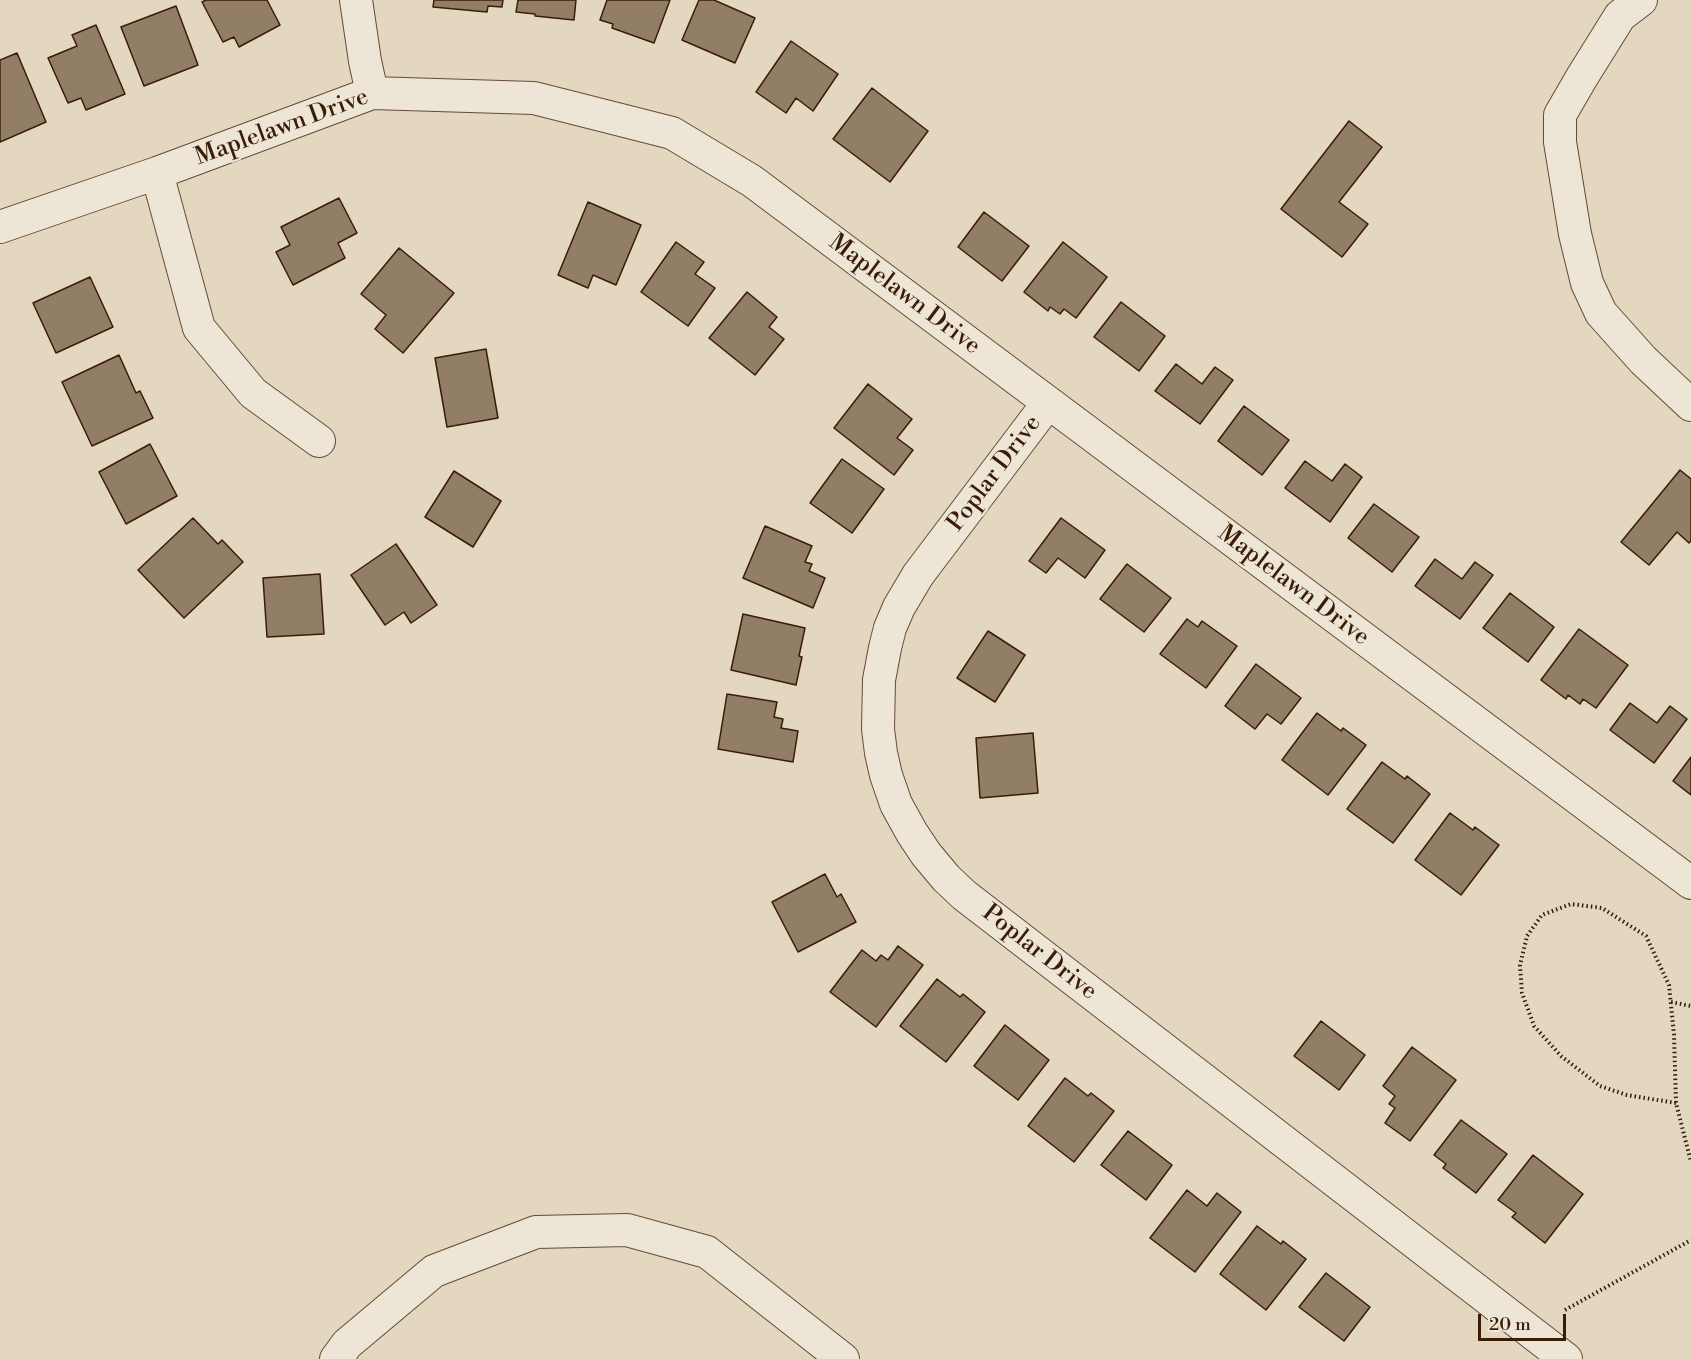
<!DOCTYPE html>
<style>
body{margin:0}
#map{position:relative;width:1691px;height:1359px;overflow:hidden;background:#e3d7bf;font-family:"Libre Bodoni",serif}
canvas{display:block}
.scale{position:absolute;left:1478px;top:1314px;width:88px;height:27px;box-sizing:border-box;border:3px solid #3b1c07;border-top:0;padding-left:8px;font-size:18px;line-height:21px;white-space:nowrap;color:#3b1c07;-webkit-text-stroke:4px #ede5d5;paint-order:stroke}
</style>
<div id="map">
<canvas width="1691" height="1359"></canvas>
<div class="scale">20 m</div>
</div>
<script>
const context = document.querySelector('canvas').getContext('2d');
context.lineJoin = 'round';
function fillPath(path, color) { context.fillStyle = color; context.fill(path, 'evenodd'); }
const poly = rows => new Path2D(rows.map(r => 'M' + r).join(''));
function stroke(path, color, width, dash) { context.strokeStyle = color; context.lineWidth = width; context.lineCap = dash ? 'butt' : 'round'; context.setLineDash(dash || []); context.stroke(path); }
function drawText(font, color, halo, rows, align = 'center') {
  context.font = font + ' "Libre Bodoni",serif'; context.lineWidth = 5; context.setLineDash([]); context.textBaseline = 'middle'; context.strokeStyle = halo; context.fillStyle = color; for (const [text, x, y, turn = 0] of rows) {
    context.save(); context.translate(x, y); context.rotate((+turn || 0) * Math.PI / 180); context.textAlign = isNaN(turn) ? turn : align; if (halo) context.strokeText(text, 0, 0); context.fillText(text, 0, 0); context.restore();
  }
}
const building = poly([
 [206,0,267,0,280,25,239,47,234,37,223,42,202,2,206,0],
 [434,0,503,0,502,7,488,6,487,12,433,7,434,0],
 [518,0,576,0,574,20,535,16,535,14,516,12,518,0],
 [607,0,670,0,654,43,612,28,613,24,600,20,607,0],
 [699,0,714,0,755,18,735,63,682,40,699,0],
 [176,6,198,65,144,86,121,27,176,6],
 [96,25,125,94,86,110,81,98,68,103,48,58,77,46,72,35,96,25],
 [791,41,838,74,813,111,796,98,786,113,756,92,791,41],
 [17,53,46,122,0,142,0,60,17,53],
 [872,88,928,131,890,182,833,139,872,88],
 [1349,121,1382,147,1339,202,1368,224,1342,257,1281,209,1349,121],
 [339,198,357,233,338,243,345,258,293,285,276,252,290,245,281,227,339,198],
 [588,202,641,225,616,285,593,275,588,288,558,275,588,202],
 [984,212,1029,246,1002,281,958,247,984,212],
 [676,242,704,262,695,274,715,288,688,326,641,292,676,242],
 [1063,242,1107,277,1076,318,1064,309,1060,314,1050,307,1048,311,1024,292,1063,242],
 [399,248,454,293,403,353,375,329,386,315,361,294,399,248],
 [90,277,113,327,56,353,33,303,90,277],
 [747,292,777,317,769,327,784,339,755,375,709,338,747,292],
 [1121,302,1165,336,1139,371,1094,337,1121,302],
 [486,349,498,418,447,427,435,358,486,349],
 [119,355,136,393,140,391,153,418,92,446,62,382,119,355],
 [1176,364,1202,384,1215,367,1233,380,1200,424,1155,391,1176,364],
 [868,384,912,419,897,438,913,450,894,475,834,428,868,384],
 [1244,406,1289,440,1262,475,1218,441,1244,406],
 [150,444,177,496,126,524,99,472,150,444],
 [842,459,884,489,852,533,810,503,842,459],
 [1305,461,1332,481,1345,464,1362,477,1330,522,1285,488,1305,461],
 [1680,470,1691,479,1691,541,1689,543,1677,532,1649,565,1621,542,1680,470],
 [454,471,501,501,473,547,425,517,454,471],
 [1374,504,1419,537,1392,572,1348,538,1374,504],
 [193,518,218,544,222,540,243,562,184,618,138,570,193,518],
 [1061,518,1105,550,1085,578,1058,558,1046,573,1029,561,1061,518],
 [765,526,812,546,805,562,812,564,809,571,825,578,813,608,743,578,765,526],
 [396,544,437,605,411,623,404,612,385,625,351,575,396,544],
 [1435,559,1462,579,1475,562,1493,575,1460,619,1415,586,1435,559],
 [1127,564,1171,598,1144,632,1100,599,1127,564],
 [320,574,324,634,267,637,263,578,320,574],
 [1510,593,1554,627,1528,662,1483,628,1510,593],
 [743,614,805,628,799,656,802,657,796,685,731,670,743,614],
 [1187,619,1198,627,1202,621,1237,646,1206,688,1160,654,1187,619],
 [1579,629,1628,665,1596,708,1583,699,1580,704,1568,695,1566,699,1541,680,1579,629],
 [988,631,1025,655,995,702,957,678,988,631],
 [1256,664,1301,698,1281,724,1267,714,1255,729,1225,706,1256,664],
 [727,694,777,702,774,717,783,719,781,728,798,731,793,762,718,749,727,694],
 [1630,703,1657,723,1670,706,1687,719,1654,763,1610,730,1630,703],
 [1317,713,1341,731,1343,728,1366,745,1328,795,1282,760,1317,713],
 [1033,733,1038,793,980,798,976,738,1033,733],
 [1691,757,1691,795,1673,781,1691,757],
 [1382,762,1405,779,1407,776,1430,794,1393,843,1347,809,1382,762],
 [1450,813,1473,830,1475,827,1499,845,1461,895,1415,860,1450,813],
 [825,874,837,897,841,894,856,922,798,952,772,902,825,874],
 [898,946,923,965,876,1027,830,992,862,950,876,961,881,955,888,960,898,946],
 [937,979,960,997,963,994,985,1012,946,1062,900,1026,937,979],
 [1321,1021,1365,1055,1339,1090,1294,1056,1321,1021],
 [1005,1025,1049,1060,1018,1100,974,1066,1005,1025],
 [1412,1047,1456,1080,1410,1141,1385,1123,1395,1108,1389,1104,1395,1096,1383,1086,1412,1047],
 [1065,1078,1088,1096,1091,1093,1114,1111,1074,1162,1028,1126,1065,1078],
 [1461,1120,1507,1154,1476,1193,1443,1168,1446,1164,1434,1155,1461,1120],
 [1128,1131,1172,1165,1146,1200,1101,1165,1128,1131],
 [1533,1155,1583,1194,1545,1243,1512,1217,1516,1213,1498,1200,1533,1155],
 [1187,1190,1207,1206,1217,1193,1241,1212,1195,1272,1150,1238,1187,1190],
 [1257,1226,1281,1244,1283,1241,1306,1259,1266,1310,1220,1274,1257,1226],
 [1326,1273,1370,1307,1344,1341,1299,1307,1326,1273]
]);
const path = poly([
 [1671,1002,1691,1006],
 [1676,1103,1627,1095,1600,1086,1561,1056,1534,1026,1522,993,1520,965,1527,936,1542,915,1571,904,1602,908,1646,936,1669,985,1674,1035,1676,1103,1691,1162],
 [1565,1310,1691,1240]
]);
const minor = poly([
 [356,0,365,61,372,93],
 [1641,0,1620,16,1582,77,1560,115,1560,142,1575,234,1587,283,1601,313,1643,360,1691,405],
 [157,173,199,328,253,393,319,441],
 [0,227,157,173,372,93,534,98,672,133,752,181,1691,883],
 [1048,403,918,575,899,607,890,628,885,648,879,680,878,729,881,753,886,775,896,804,912,833,926,854,946,878,964,895,1566,1359],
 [336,1359,347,1344,434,1271,536,1232,627,1230,707,1252,843,1359]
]);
const streetNames = [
 ["Maplelawn Drive",282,128,-20],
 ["Maplelawn Drive",904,295,37],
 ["Poplar Drive",995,474,-53],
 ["Maplelawn Drive",1293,586,37],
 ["Poplar Drive",1039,953,38]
];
fillPath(building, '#927d67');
stroke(building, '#3b1c07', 1.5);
stroke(minor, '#654b35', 34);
stroke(path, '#3b1c07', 4, [1.5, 3]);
stroke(minor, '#ede5d5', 32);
drawText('24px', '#3b1c07', '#ede5d5', streetNames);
</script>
